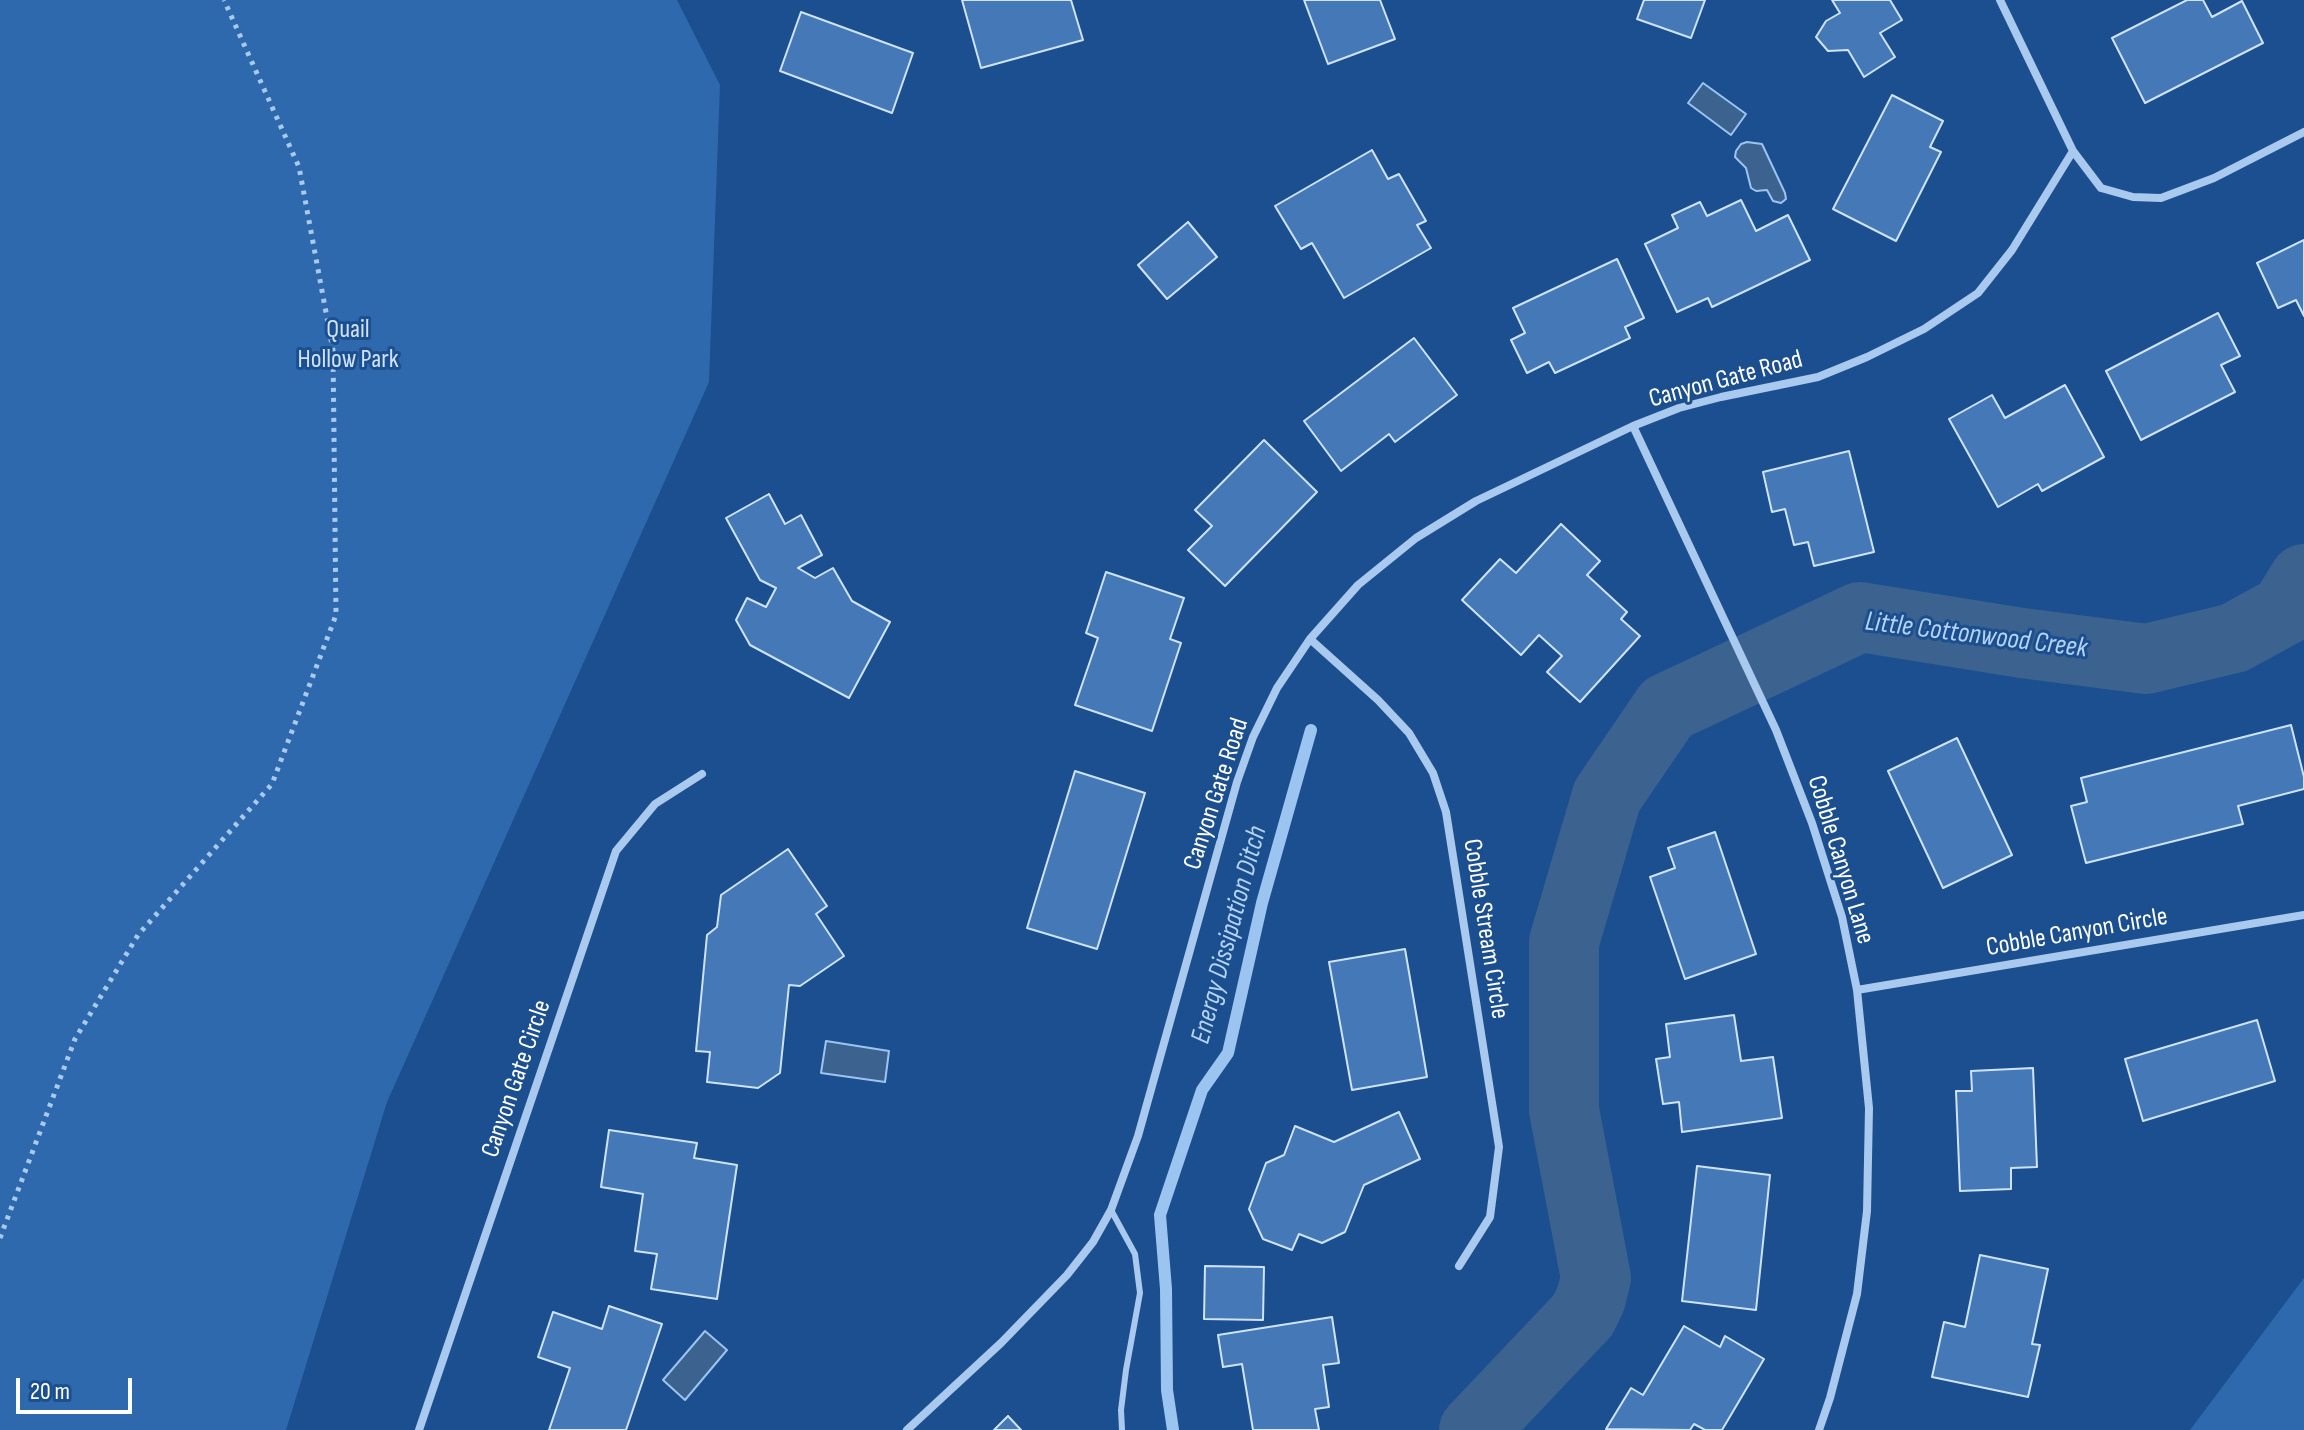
<!DOCTYPE html>
<style>
body{margin:0}
#map{position:relative;width:2304px;height:1430px;overflow:hidden;background:#1b4f8f;font-family:"Sofia Sans Condensed",sans-serif}
canvas{display:block}
.scale{position:absolute;left:16px;top:1378px;width:116px;height:36px;box-sizing:border-box;border:4px solid #fff;border-top:0;padding-left:10px;font-size:24px;line-height:28px;white-space:nowrap;color:#fff;-webkit-text-stroke:6px #1b4f8f;paint-order:stroke}
</style>
<div id="map">
<canvas width="2304" height="1430"></canvas>
<div class="scale">20 m</div>
</div>
<script>
const context = document.querySelector('canvas').getContext('2d');
context.lineJoin = 'round';
function fillPath(path, color) { context.fillStyle = color; context.fill(path, 'evenodd'); }
const poly = rows => new Path2D(rows.map(r => 'M' + r).join(''));
function stroke(path, color, width, dash) { context.strokeStyle = color; context.lineWidth = width; context.lineCap = dash ? 'butt' : 'round'; context.setLineDash(dash || []); context.stroke(path); }
function drawText(font, color, halo, rows, align = 'center') {
  context.font = font + ' "Sofia Sans Condensed",sans-serif'; context.lineWidth = 6; context.setLineDash([]); context.textBaseline = 'middle'; context.strokeStyle = halo; context.fillStyle = color; for (const [text, x, y, turn = 0] of rows) {
    context.save(); context.translate(x, y); context.rotate((+turn || 0) * Math.PI / 180); context.textAlign = isNaN(turn) ? turn : align; if (halo) context.strokeText(text, 0, 0); context.fillText(text, 0, 0); context.restore();
  }
}
const green = poly([
 [0,0,677,0,720,85,709,382,387,1102,286,1430,0,1430],
 [2304,1278,2304,1430,2190,1430]
]);
const water = poly([
 [1703,83,1746,114,1731,135,1688,103,1703,83],
 [1747,142,1762,144,1785,193,1786,199,1781,203,1773,201,1767,190,1756,191,1751,188,1746,168,1735,157,1736,151,1741,144,1747,142],
 [826,1041,889,1051,885,1082,821,1073,826,1041],
 [705,1331,727,1350,685,1400,663,1380,705,1331]
]);
const stream = poly([
 [1173,1430,1167,1390,1166,1289,1160,1215,1202,1090,1228,1053,1262,903,1311,730]
]);
const river = poly([
 [1474,1430,1583,1315,1591,1298,1596,1278,1564,1110,1564,942,1607,796,1667,708,1860,617,2022,643,2146,659,2234,638,2285,610,2304,579]
]);
const building = poly([
 [962,0,1071,0,1083,40,981,68,962,0],
 [1304,0,1380,0,1395,39,1328,64,1304,0],
 [1644,0,1705,0,1691,38,1637,19,1644,0],
 [1832,0,1890,0,1902,20,1880,33,1895,57,1864,77,1848,50,1828,51,1816,37,1826,21,1840,13,1832,0],
 [2187,0,2203,0,2212,17,2242,1,2263,43,2145,103,2112,38,2187,0],
 [801,12,913,53,892,113,780,71,801,12],
 [1892,95,1943,121,1930,147,1941,152,1896,241,1833,209,1892,95],
 [1372,150,1388,179,1399,174,1426,221,1417,225,1431,248,1344,298,1312,243,1301,249,1275,206,1372,150],
 [1741,200,1756,231,1788,215,1810,260,1712,307,1708,298,1677,312,1645,244,1678,228,1672,215,1700,202,1707,216,1741,200],
 [1188,222,1217,257,1167,299,1138,265,1188,222],
 [2304,240,2304,316,2296,300,2278,308,2257,263,2304,240],
 [1617,259,1644,318,1625,327,1630,338,1555,373,1549,362,1527,373,1511,340,1525,333,1513,308,1617,259],
 [2218,313,2240,356,2221,365,2235,392,2141,440,2106,371,2218,313],
 [1414,338,1457,395,1395,442,1389,434,1341,471,1304,421,1414,338],
 [2065,385,2104,457,2042,491,2038,484,1998,507,1949,419,1992,395,2005,418,2065,385],
 [1264,440,1317,492,1225,586,1188,550,1212,526,1195,510,1264,440],
 [1849,451,1874,552,1814,566,1808,542,1794,545,1785,509,1772,512,1763,472,1849,451],
 [769,494,785,524,801,515,822,555,798,568,815,578,833,568,852,601,890,622,849,698,750,645,736,620,747,598,766,607,776,588,760,580,726,518,769,494],
 [1561,524,1600,561,1587,575,1627,612,1621,619,1640,636,1580,702,1547,672,1562,656,1539,635,1521,655,1462,600,1500,559,1516,573,1561,524],
 [1106,572,1184,598,1170,639,1181,643,1152,731,1075,705,1098,638,1086,633,1106,572],
 [2291,725,2304,777,2304,789,2238,806,2243,824,2086,863,2071,806,2087,802,2081,778,2291,725],
 [1957,738,2012,855,1943,888,1888,771,1957,738],
 [1075,771,1145,793,1097,949,1027,928,1075,771],
 [1715,832,1756,954,1685,979,1650,877,1675,868,1668,848,1715,832],
 [788,849,827,906,816,914,844,956,800,986,789,985,780,1073,758,1088,707,1082,710,1052,696,1051,707,935,717,927,721,895,788,849],
 [1405,949,1427,1077,1352,1090,1329,962,1405,949],
 [1734,1015,1741,1061,1773,1057,1782,1118,1682,1132,1679,1102,1663,1104,1656,1059,1670,1057,1666,1024,1734,1015],
 [2257,1020,2275,1081,2143,1121,2125,1059,2257,1020],
 [2033,1068,2037,1167,2011,1168,2011,1189,1960,1191,1956,1091,1972,1091,1971,1071,2033,1068],
 [1399,1112,1420,1159,1364,1185,1345,1232,1322,1243,1299,1234,1292,1250,1263,1239,1249,1209,1266,1163,1284,1155,1295,1126,1334,1142,1399,1112],
 [609,1130,697,1143,694,1158,737,1165,717,1299,651,1289,657,1254,635,1251,643,1194,601,1187,609,1130],
 [1697,1166,1770,1175,1756,1310,1682,1301,1697,1166],
 [1980,1255,2048,1269,2032,1344,2040,1345,2028,1397,1932,1377,1944,1322,1965,1327,1980,1255],
 [1205,1266,1264,1267,1263,1320,1204,1319,1205,1266],
 [609,1306,662,1324,626,1430,549,1430,570,1368,538,1357,553,1312,602,1329,609,1306],
 [1332,1317,1339,1363,1323,1365,1329,1407,1315,1409,1319,1430,1253,1430,1242,1364,1223,1367,1218,1335,1332,1317],
 [1684,1326,1720,1347,1725,1336,1764,1359,1722,1430,1705,1430,1694,1424,1690,1430,1606,1429,1631,1388,1643,1395,1684,1326],
 [1008,1416,1021,1430,994,1430,1008,1416]
]);
const path = poly([
 [0,1238,75,1039,138,935,272,784,336,615,333,350,299,167,224,0]
]);
const service = poly([
 [1111,1210,1135,1254,1140,1293,1126,1370,1121,1410,1122,1430]
]);
const minor = poly([
 [2000,0,2073,151,2101,188,2133,197,2161,198,2214,178,2304,132],
 [1633,426,1776,730,1812,823,1842,917,1857,990,1869,1108,1867,1211,1857,1294,1830,1398,1819,1430],
 [1310,639,1378,700,1409,733,1433,773,1446,812,1499,1147,1490,1217,1459,1266],
 [1857,990,2304,915],
 [419,1430,616,851,655,804,702,774],
 [907,1430,1001,1343,1067,1275,1093,1242,1111,1210,1138,1136,1237,782,1253,737,1277,688,1310,639,1358,585,1416,538,1476,501,1633,426,1679,408,1721,397,1818,377,1867,357,1924,329,1978,293,2012,250,2073,151]
]);
const parkNames = [
 ["Quail",348,330],
 ["Hollow Park",348,360]
];
const streetNames = [
 ["Canyon Gate Road",1726,380,-15],
 ["Canyon Gate Road",1217,794,-72],
 ["Cobble Canyon Lane",1840,860,73],
 ["Cobble Stream Circle",1485,929,81],
 ["Cobble Canyon Circle",2077,933,-10],
 ["Canyon Gate Circle",517,1079,-71]
];
const waterNames = [
 ["Little Cottonwood Creek",1976,636,7],
 ["Energy Dissipation Ditch",1230,935,-75]
];
fillPath(green, '#2e69ad');
fillPath(water, '#3c6290');
stroke(water, '#9cc4f0', 2);
stroke(stream, '#9cc4f0', 12);
stroke(river, '#3c6290', 70);
fillPath(building, '#4478b7');
stroke(building, '#cfe3fa', 2);
stroke(path, '#a9c9ee', 5, [4, 6]);
stroke(service, '#a9c9ee', 6);
stroke(minor, '#a9c9ee', 8);
drawText('26px', '#cfe3fa', '#1b4f8f', parkNames);
drawText('26px', '#fff', '#1b4f8f', streetNames);
drawText('italic 28px', '#b5d3f5', '#1b4f8f', waterNames);
</script>
